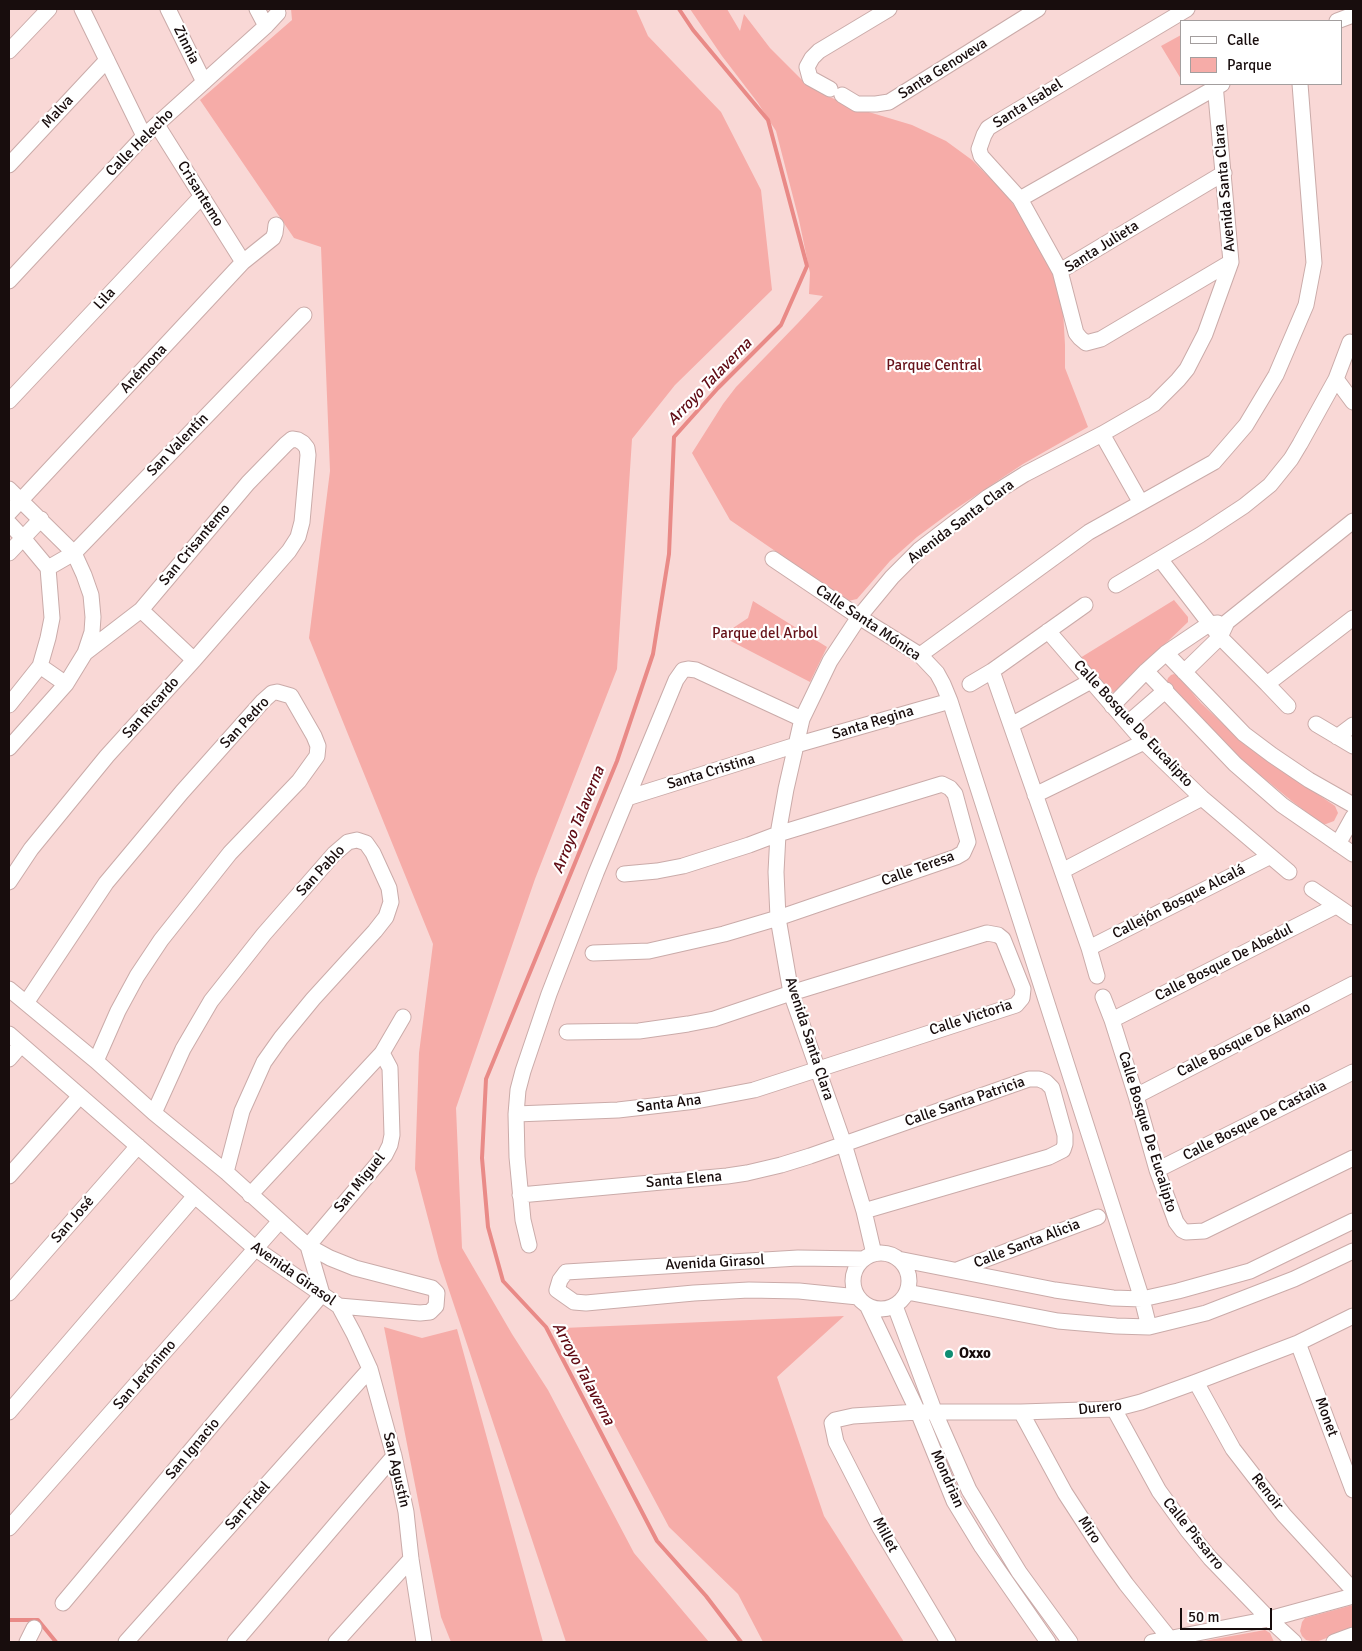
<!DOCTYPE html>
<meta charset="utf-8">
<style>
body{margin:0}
#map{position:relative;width:1362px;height:1651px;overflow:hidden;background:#f9d8d6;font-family:Signika,sans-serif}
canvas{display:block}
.frame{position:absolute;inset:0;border:10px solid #180d0d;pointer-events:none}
.legend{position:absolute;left:1180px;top:20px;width:162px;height:65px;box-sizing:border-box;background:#fff;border:1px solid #a39e9e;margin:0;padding:6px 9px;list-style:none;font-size:15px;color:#180d0d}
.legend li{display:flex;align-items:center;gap:10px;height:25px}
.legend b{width:25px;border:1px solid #a39e9e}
.scale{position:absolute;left:1180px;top:1608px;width:92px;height:22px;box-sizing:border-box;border:2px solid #180d0d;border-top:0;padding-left:6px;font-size:15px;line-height:18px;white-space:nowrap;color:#180d0d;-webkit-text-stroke:4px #fff;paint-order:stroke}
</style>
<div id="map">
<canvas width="1362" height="1651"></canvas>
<div class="frame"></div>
<ul class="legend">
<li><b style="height:6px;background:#fff"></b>Calle</li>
<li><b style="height:14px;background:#f6aca8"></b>Parque</li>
</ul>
<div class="scale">50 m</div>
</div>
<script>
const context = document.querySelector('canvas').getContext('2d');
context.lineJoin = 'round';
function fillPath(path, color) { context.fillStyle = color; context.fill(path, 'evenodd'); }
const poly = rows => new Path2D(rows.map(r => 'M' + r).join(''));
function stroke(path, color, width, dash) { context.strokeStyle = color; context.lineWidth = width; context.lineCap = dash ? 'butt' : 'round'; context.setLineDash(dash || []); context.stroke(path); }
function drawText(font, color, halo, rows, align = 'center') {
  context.font = font + ' Signika,sans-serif'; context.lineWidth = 4.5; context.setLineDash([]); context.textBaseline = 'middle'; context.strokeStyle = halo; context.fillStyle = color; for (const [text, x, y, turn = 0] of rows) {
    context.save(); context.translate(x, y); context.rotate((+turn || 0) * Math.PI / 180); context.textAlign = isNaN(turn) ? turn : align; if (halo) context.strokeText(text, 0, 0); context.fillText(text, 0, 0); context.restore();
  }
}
const green = poly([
 [291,9,636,9,648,36,721,112,761,190,772,290,675,385,632,439,617,669,535,879,456,1108,462,1248,512,1334,548,1390,634,1553,709,1642,566,1642,439,1260,415,1169,419,1053,433,944,309,638,330,471,321,247,294,238,200,100,292,20],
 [690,9,727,9,740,31,744,14,770,48,804,82,827,96,862,110,912,125,946,141,972,160,1004,192,1025,220,1055,273,1063,310,1065,345,1065,368,1088,427,1023,464,948,514,917,537,890,561,857,599,848,601,730,520,692,453,723,404,736,387,798,323,823,296,809,294,810,273,799,220,776,131,758,103,722,56],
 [1181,35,1181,79,1161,46],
 [1174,600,1188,617,1188,622,1116,691,1113,692,1109,691,1080,658],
 [753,601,827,647,810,682,721,636,748,618],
 [1174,674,1178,676,1201,703,1245,745,1335,806,1338,813,1334,821,1326,824,1322,824,1293,802,1243,761,1166,684,1168,678,1171,675],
 [844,1316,777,1377,824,1516,904,1642,763,1642,738,1594,669,1527,563,1328],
 [384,1327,422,1338,457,1329,543,1642,451,1642,441,1617],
 [1353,1605,1353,1628,1316,1642,1306,1640,1302,1636,1300,1631,1302,1622,1305,1618],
 [1265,1630,1270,1633,1274,1642,1198,1642]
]);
const stream = poly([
 [679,9,693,30,768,120,807,266,781,325,718,388,674,437,669,554,653,654,617,761,486,1079,482,1158,488,1227,503,1281,546,1327,657,1541,706,1596,741,1642],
 [9,1620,38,1620,56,1642]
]);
const minor = poly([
 [82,9,144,136],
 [168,9,204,82],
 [257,9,266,26],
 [1187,9,996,123,988,128,984,135,979,149,981,156,1020,199,1060,271,1076,333,1080,338,1086,343,1101,339,1231,262],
 [1337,21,1353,15],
 [9,51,49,9],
 [830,89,810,78,807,67,812,58,819,51,889,9],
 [842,95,857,104,876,104,889,102,1038,9],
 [157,125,243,262],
 [9,165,107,60],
 [1020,199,1222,84],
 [1060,271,1224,173],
 [9,281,144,136,266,26,278,13],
 [1336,379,1353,402],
 [9,401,201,197],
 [1102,434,1141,503],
 [9,489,74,553,84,575,91,595,93,617,92,632,85,653,66,684,9,748],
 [9,513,243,262,273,238,275,233,276,225],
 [9,523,23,538,48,568,52,618,48,638,40,666,9,705],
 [9,553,41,519],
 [773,559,859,617,920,655,937,673,943,684,950,701,1142,1299,1149,1327],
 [1160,559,1220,637,1267,684,1288,706],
 [48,568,74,553,304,315],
 [1116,585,1200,535,1244,506,1270,485,1291,459,1300,444,1336,379,1350,342],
 [141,610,194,660],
 [1048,631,1144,742,1202,798,1289,872],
 [1166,653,1244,734,1272,755,1309,780,1353,805],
 [920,655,1089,532,1214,462,1246,425,1276,375,1306,305,1314,263,1300,84],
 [40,666,66,684],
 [992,671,1089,948,1097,976],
 [1146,671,1235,764,1282,805,1353,854],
 [1184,672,1220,637,1227,622,1353,521],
 [970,684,992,671,1085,605],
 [1267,684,1353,618],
 [1112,706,1146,671,1166,653,1209,624,1218,623],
 [1128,723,1166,690],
 [1316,724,1353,746],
 [1011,725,1091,681],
 [1337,737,1353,725],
 [1035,795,1144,742],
 [627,798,796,745,950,701],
 [1338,844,1353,817],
 [1062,871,1202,798],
 [9,882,31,849,107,756,194,660,289,551,298,537,302,522,308,455,307,448,303,443,298,440,292,439,286,444,248,483,141,610,85,653],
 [1312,889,1353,917],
 [1089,948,1269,857],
 [593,953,649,951,724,934,778,918,956,857,963,853,968,842,955,794,950,788,942,784,778,834,749,845,683,866,657,871,624,874],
 [9,989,96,1061,154,1113,226,1172,308,1246,330,1258,355,1268,432,1288,437,1293,436,1306,430,1312,420,1313,339,1306,256,1249,9,1034],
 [1103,997,1112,1020,1136,1096,1157,1170,1176,1222,1182,1230,1186,1232,1204,1231,1353,1158],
 [26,1003,106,883,182,792,263,701,272,693,277,692,291,696,314,736,318,746,317,756,299,781,230,853,161,940,137,976,118,1011,96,1061],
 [1112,1020,1336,906],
 [9,1059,21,1045],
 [1136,1096,1353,984],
 [154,1113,183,1049,211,1001,264,934,334,854,348,842,357,840,366,843,373,853,389,888,391,902,386,917,375,931,313,999,281,1038,264,1062,242,1111,226,1172],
 [516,1114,618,1110,696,1101,754,1090,1016,1005,1022,998,1023,989,1003,939,998,935,987,933,791,993,714,1019,688,1024,639,1031,567,1032],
 [1157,1170,1353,1072],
 [9,1176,80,1096],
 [250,1195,382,1053,403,1017],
 [520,1195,727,1176,747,1173,781,1165,810,1156,1029,1079,1039,1079,1046,1082,1052,1088,1065,1135,1065,1144,1063,1150,1049,1157,864,1211],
 [529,1245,523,1220,517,1157,516,1114,518,1090,523,1071,549,994,596,873,676,680,683,670,688,669,696,670,802,719],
 '853 1281a28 28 0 1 1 56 0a28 28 0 1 1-56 0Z',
 [874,1254,864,1211,844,1144,791,993,778,918,776,872,778,834,786,789,802,719,830,661,859,617,892,577,919,550,988,497,1025,474,1102,434,1154,404,1178,380,1187,369,1205,334,1231,262,1215,84],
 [898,1259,1055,1290,1113,1298,1142,1299,1178,1291,1250,1271,1353,1221],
 [957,1270,1098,1217],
 [907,1292,1058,1321,1116,1326,1149,1327,1206,1313,1294,1279,1353,1251],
 [9,1293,138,1146],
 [858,1297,799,1291,749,1290,694,1293,586,1303,574,1302,557,1290,560,1280,566,1272,798,1258,864,1259],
 [867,1305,918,1412,954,1501,982,1547,1048,1642],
 [339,1306,354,1334,370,1369,394,1456,406,1512,411,1559,424,1642],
 [895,1306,935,1413,969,1490,1019,1572,1070,1642],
 [1298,1343,1353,1490],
 [1196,1382,1233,1449,1284,1515,1353,1590],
 [1114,1409,1159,1491,1188,1531,1210,1558,1269,1619,1294,1642],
 [9,1412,194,1197],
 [1021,1412,1065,1493,1102,1550,1126,1584,1170,1639],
 [9,1528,279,1222],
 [63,1603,322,1294,308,1246,385,1155,390,1145,392,1135,390,1068,382,1053],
 [27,1642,34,1628],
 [126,1642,370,1369],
 [235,1642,394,1456],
 [336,1642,411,1559],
 [948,1642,880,1528,836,1442,832,1423,835,1420,853,1416,918,1412,1021,1412,1114,1409,1141,1402,1196,1382,1298,1343,1353,1316],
 [1152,1642,1269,1619,1353,1596],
 [1334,1642,1353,1635]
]);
const markers = [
 [949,1354,5,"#0f8d72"]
];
const streetNames = [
 ["Zinnia",186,45,64],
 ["Santa Genoveva",943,69,-32],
 ["Santa Isabel",1028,104,-32],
 ["Malva",58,112,-47],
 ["Calle Helecho",140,143,-45],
 ["Avenida Santa Clara",1225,188,-95],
 ["Crisantemo",200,194,58],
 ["Santa Julieta",1102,247,-32],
 ["Lila",105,299,-47],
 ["Anémona",144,369,-47],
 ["San Valentín",178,445,-46],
 ["Avenida Santa Clara",961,522,-37],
 ["San Crisantemo",195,545,-50],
 ["Calle Santa Mónica",868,623,34],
 ["San Ricardo",151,708,-48],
 ["San Pedro",245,723,-47],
 ["Santa Regina",873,723,-17],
 ["Calle Bosque De Eucalipto",1133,724,47],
 ["Santa Cristina",711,772,-17],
 ["Calle Teresa",918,869,-20],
 ["San Pablo",321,871,-47],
 ["Callejón Bosque Alcalá",1179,902,-27],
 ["Calle Bosque De Abedul",1224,963,-27],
 ["Calle Victoria",971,1018,-18],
 ["Avenida Santa Clara",809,1039,72],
 ["Calle Bosque De Álamo",1244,1040,-27],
 ["Calle Santa Patricia",965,1102,-19],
 ["Santa Ana",669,1104,-7],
 ["Calle Bosque De Castalia",1255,1121,-27],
 ["Calle Bosque De Eucalipto",1147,1132,73],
 ["Santa Elena",684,1180,-5],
 ["San Miguel",360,1183,-51],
 ["San José",73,1220,-49],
 ["Calle Santa Alicia",1027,1244,-21],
 ["Avenida Girasol",715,1263,-3],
 ["Avenida Girasol",293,1274,35],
 ["San Jerónimo",145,1375,-49],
 ["Durero",1100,1408,-6],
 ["Monet",1326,1417,70],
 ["San Ignacio",193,1449,-50],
 ["San Agustín",396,1470,77],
 ["Mondrian",947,1479,66],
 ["Renoir",1267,1492,52],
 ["San Fidel",248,1506,-48],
 ["Miro",1089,1530,57],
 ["Calle Pissarro",1193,1534,51],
 ["Millet",885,1535,62]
];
const parkNames = [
 ["Parque Central",934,366],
 ["Parque del Arbol",765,634]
];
const poiNames = [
 ["Oxxo",959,1354]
];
const waterNames = [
 ["Arroyo Talaverna",710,382,-46],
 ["Arroyo Talaverna",579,820,-68],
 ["Arroyo Talaverna",583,1374,62]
];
fillPath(green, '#f6aca8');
stroke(stream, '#e98a87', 4);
stroke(minor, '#caaba9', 17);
stroke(minor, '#fff', 15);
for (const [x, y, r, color] of markers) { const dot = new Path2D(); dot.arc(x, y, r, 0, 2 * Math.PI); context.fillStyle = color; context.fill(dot); stroke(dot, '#fff', 2); }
drawText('15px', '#180d0d', '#fff', streetNames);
drawText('15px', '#661219', '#fff', parkNames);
drawText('bold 15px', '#180d0d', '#fff', poiNames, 'left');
drawText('italic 16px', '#5f0a13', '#fff', waterNames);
</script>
